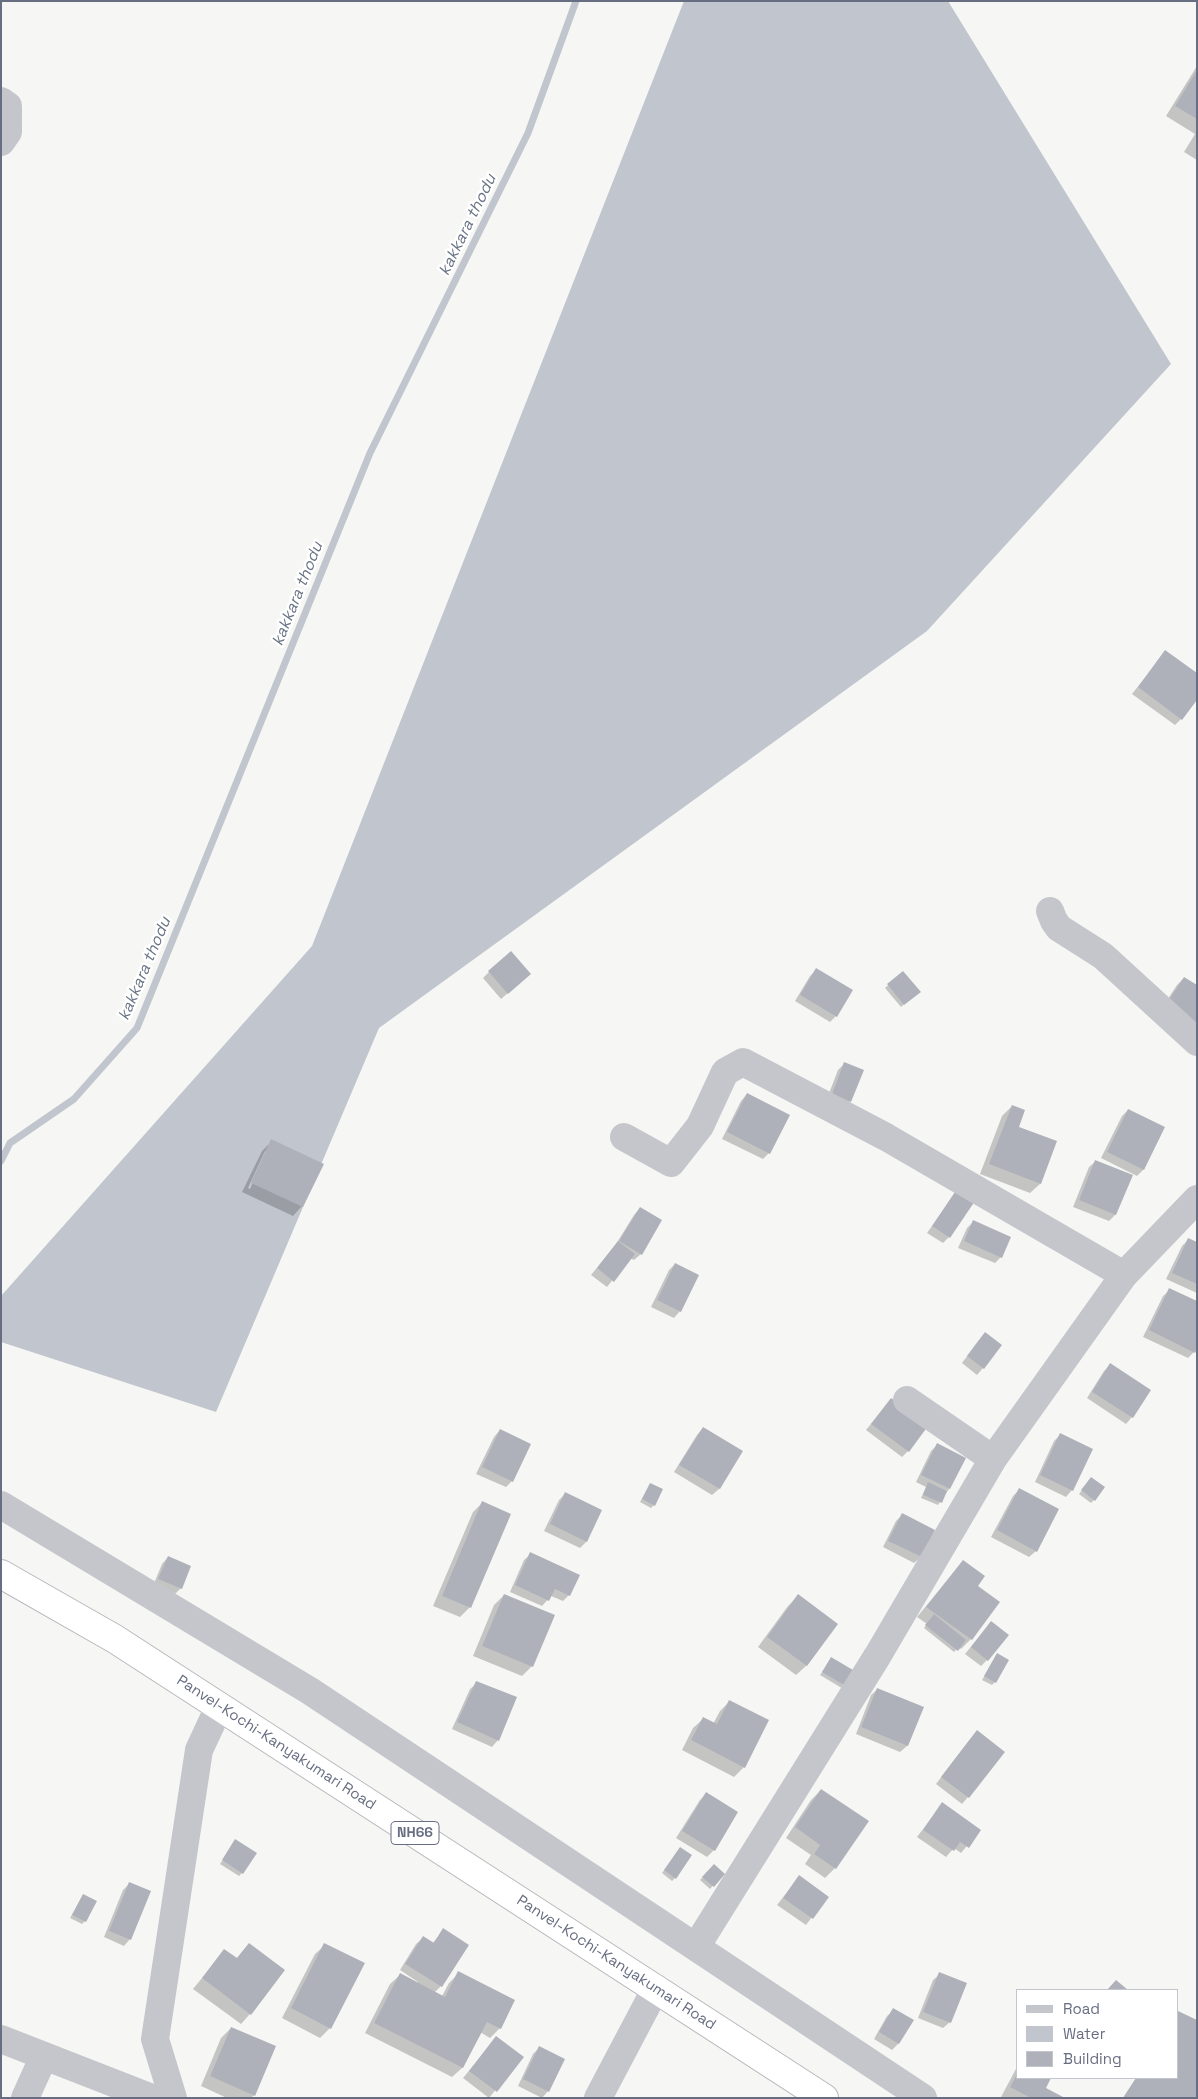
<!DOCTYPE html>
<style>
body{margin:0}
#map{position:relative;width:1198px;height:2099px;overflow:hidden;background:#f6f7f4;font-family:"Space Grotesk",sans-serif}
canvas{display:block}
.frame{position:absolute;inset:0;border:2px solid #686e82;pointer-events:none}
.legend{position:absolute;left:1016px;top:1989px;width:162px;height:90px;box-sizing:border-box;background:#fff;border:1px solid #c3c5cd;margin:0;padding:6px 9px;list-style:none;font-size:15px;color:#686e82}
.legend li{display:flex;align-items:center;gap:10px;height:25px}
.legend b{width:25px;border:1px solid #c3c5cd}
</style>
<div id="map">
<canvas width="1198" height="2099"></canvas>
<div class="frame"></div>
<ul class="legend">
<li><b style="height:6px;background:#c5c6cb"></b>Road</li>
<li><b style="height:14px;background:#c1c6ce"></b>Water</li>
<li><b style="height:14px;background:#aeb1b9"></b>Building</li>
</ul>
</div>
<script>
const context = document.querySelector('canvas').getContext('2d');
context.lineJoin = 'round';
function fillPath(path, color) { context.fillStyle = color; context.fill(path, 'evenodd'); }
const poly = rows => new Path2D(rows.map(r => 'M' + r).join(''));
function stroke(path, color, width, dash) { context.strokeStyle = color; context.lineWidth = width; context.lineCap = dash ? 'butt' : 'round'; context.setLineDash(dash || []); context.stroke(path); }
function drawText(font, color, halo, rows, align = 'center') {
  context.font = font + ' "Space Grotesk",sans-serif'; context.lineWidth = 5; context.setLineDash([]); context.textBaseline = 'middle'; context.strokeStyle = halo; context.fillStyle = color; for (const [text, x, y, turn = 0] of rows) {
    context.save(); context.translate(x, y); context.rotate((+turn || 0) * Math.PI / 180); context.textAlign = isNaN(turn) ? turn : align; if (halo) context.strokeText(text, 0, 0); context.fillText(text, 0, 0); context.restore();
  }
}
const water = poly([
 [684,1,948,1,1171,364,927,631,379,1028,216,1412,1,1342,1,1296,312,946]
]);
const shadow = poly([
 [1197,66,1197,160,1184,152,1195,134,1166,116],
 [1166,651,1181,719,1175,725,1132,694],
 [816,970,836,1016,830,1022,795,1001,810,976],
 [489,972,523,980,501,999,483,978],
 [903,972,916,994,901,1007,885,988],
 [1184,978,1197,987,1154,1020,1177,985],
 [844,1064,850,1101,844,1107,826,1101,838,1070],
 [747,1094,769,1153,763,1159,722,1139,741,1101],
 [1012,1106,1018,1127,1056,1142,1040,1184,1030,1193,980,1174,1002,1116],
 [1128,1110,1164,1128,1143,1170,1137,1176,1101,1158,1122,1116],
 [272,1141,302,1206,293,1216,242,1192,262,1151],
 [265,1151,267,1151,250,1189,248,1188],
 [1096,1161,1131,1176,1115,1215,1109,1221,1073,1207,1089,1167],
 [960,1187,949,1237,943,1243,927,1233],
 [640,1208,641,1254,634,1260,630,1258,607,1287,591,1275,616,1244,634,1215],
 [973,1222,1001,1257,995,1263,958,1248,967,1228],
 [1188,1240,1197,1244,1197,1293,1166,1279,1182,1246],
 [675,1264,680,1311,674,1318,651,1307,669,1270],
 [1170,1290,1194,1352,1188,1358,1143,1337,1163,1296],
 [979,1340,983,1368,977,1375,962,1363],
 [1110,1365,1149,1390,1132,1417,1126,1424,1087,1398,1104,1371],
 [891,1399,908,1451,902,1457,866,1430],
 [703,1428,741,1452,719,1489,712,1495,674,1472,697,1435],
 [500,1430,512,1481,506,1487,476,1474,494,1437],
 [1060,1435,1072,1490,1066,1497,1035,1482,1054,1441],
 [937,1445,964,1458,949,1489,938,1505,921,1498,926,1487,916,1482,931,1451],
 [1088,1482,1094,1500,1091,1503,1079,1494],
 [650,1484,654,1505,651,1508,640,1502],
 [1019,1490,1036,1551,1029,1557,991,1537,1013,1496],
 [565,1494,601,1511,586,1542,580,1548,544,1531,559,1500],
 [482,1503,470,1607,460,1617,433,1606,473,1512],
 [902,1515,921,1557,914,1563,883,1547,896,1521],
 [531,1554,569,1595,563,1601,551,1596,542,1606,510,1592,524,1560],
 [168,1557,181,1588,174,1595,153,1586,162,1564],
 [963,1561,976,1586,971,1639,961,1649,959,1647,954,1652,924,1628,927,1624,917,1617],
 [504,1595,532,1666,522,1676,473,1656,494,1605],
 [798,1596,836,1624,806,1666,796,1675,758,1647,788,1606],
 [991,1622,987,1660,981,1666,965,1654],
 [997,1655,995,1682,992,1685,982,1680],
 [829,1662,856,1674,845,1690,820,1675],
 [477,1683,498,1740,492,1747,452,1729,470,1689],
 [878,1689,922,1707,907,1746,900,1752,856,1734,871,1695],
 [730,1701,744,1767,734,1777,682,1750,693,1728,703,1719,713,1724,720,1711],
 [971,1738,968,1797,962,1804,936,1784],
 [821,1790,835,1868,825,1878,805,1864,811,1855,786,1838,811,1800],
 [706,1794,737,1812,714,1850,707,1857,676,1838,700,1800],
 [942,1804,980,1830,961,1853,954,1848,946,1857,917,1837],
 [233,1844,242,1873,239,1876,220,1864],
 [680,1849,675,1878,672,1881,662,1873],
 [714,1865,723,1874,710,1889,700,1880],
 [799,1877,827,1897,806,1925,777,1905],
 [129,1884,130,1939,124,1946,104,1937,123,1890],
 [83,1895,85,1921,82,1924,70,1918],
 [443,1930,441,1986,435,1992,442,1996,449,1983,459,1973,500,2028,490,2038,480,2032,462,2068,452,2077,365,2033,390,1984,400,1975,417,1983,418,1982,400,1970,416,1944,423,1938,432,1944],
 [249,1944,250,2014,241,2024,193,1989,225,1950,236,1959],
 [325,1945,330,2028,320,2038,282,2018,315,1954],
 [940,1974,950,2022,943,2028,918,2018,933,1980],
 [894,2010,898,2044,892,2050,874,2039,887,2016],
 [1178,2012,1197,2098,1123,2098,1136,2078,1177,2078,1177,2014],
 [231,2028,254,2095,251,2098,227,2098,201,2086,221,2038],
 [496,2038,522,2057,489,2098,463,2078],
 [539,2048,548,2091,542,2098,518,2086,533,2054],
 [1017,2067,1017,2078,1050,2078,1044,2088,1063,2098,1001,2097]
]);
const stream = poly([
 [1,1161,10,1143,74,1099,137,1028,370,453,528,133,576,1]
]);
const building = poly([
 [1197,70,1197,119,1175,106],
 [1165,650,1197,673,1197,700,1182,720,1138,687],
 [511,951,531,974,508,994,488,971],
 [816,968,853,990,837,1017,800,995],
 [903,971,921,992,904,1005,887,984],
 [1184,977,1197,985,1197,1037,1160,1013],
 [844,1062,864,1070,851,1102,832,1094],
 [747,1093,790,1115,770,1154,727,1132],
 [1012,1105,1025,1110,1019,1127,1057,1141,1041,1184,989,1164],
 [1128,1109,1165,1127,1144,1170,1107,1152],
 [271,1139,324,1164,303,1207,251,1183],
 [1095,1160,1133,1175,1116,1215,1079,1200],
 [959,1186,977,1198,950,1238,932,1226],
 [640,1207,662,1220,642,1255,619,1241],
 [973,1220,1011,1237,1002,1258,964,1241],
 [1188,1238,1197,1242,1197,1284,1172,1273],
 [618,1241,635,1254,614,1282,597,1268],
 [675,1263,699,1275,681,1312,657,1300],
 [1169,1288,1197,1301,1197,1349,1195,1353,1149,1330],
 [985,1332,1002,1345,984,1369,967,1356],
 [1110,1363,1151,1390,1133,1418,1092,1392],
 [891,1398,928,1426,909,1452,871,1424],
 [703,1427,743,1451,720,1489,679,1465],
 [500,1429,531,1444,513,1482,482,1467],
 [1060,1433,1093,1449,1073,1491,1040,1475],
 [937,1443,966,1458,950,1489,921,1475],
 [1091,1477,1105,1487,1095,1501,1081,1490],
 [928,1482,947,1491,942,1503,923,1495],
 [650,1483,663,1489,655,1506,642,1499],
 [1019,1488,1059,1509,1037,1552,997,1530],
 [565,1492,602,1510,587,1542,550,1524],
 [482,1501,511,1514,471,1608,442,1596],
 [902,1513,935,1530,922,1557,888,1541],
 [530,1552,580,1575,570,1596,555,1589,549,1601,515,1585],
 [168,1556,191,1566,182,1589,158,1579],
 [963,1560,985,1576,978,1586,1000,1602,972,1640,926,1607],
 [504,1594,555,1615,533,1667,482,1646],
 [798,1594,838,1624,807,1666,767,1637],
 [934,1614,966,1640,958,1651,925,1625],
 [991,1621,1009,1635,988,1661,971,1647],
 [997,1653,1009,1660,996,1683,984,1676],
 [831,1657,858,1673,849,1688,822,1672],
 [476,1681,517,1697,499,1741,457,1722],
 [877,1688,924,1707,908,1746,861,1727],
 [729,1700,769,1720,745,1768,691,1740,703,1717,717,1724],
 [977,1730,1005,1752,969,1798,941,1777],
 [821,1789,869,1821,836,1869,814,1854,820,1845,795,1827],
 [706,1792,738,1812,715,1851,682,1831],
 [942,1802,981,1830,969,1848,960,1842,954,1851,923,1830],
 [235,1839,257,1853,243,1874,222,1860],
 [680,1847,692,1855,676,1879,664,1870],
 [714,1864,725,1874,714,1887,702,1877],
 [799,1875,829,1897,813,1919,783,1898],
 [129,1882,151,1891,131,1940,109,1931],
 [83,1894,97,1901,86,1922,72,1915],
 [443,1928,469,1945,442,1987,405,1964,423,1936,434,1943],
 [249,1943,285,1970,251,2015,202,1978,224,1949,237,1958],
 [324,1943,365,1963,331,2029,291,2008],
 [458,1971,515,2000,501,2029,487,2022,463,2068,374,2023,400,1973,445,1997],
 [939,1972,967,1983,951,2023,923,2012],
 [1116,1980,1128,1990,1107,1990],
 [893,2008,914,2020,899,2044,879,2032],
 [1178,2011,1197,2020,1197,2098,1123,2098,1136,2078,1177,2078],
 [231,2027,276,2046,255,2096,210,2076],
 [496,2036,524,2057,497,2092,469,2071],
 [539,2046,565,2059,549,2092,523,2079],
 [1017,2074,1017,2078,1051,2078,1046,2088,1065,2098,1031,2098,1010,2087]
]);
const minor = poly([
 [1,101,8,106,8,132,1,142],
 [1050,911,1054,921,1059,928,1103,956,1197,1042],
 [624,1137,671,1163,700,1126,725,1072,743,1062,886,1137,1124,1275],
 [907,1400,993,1459],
 [1,1505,310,1691,923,2098],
 [696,1947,878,1655,993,1459,1124,1275,1197,1199],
 [1,2039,152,2098],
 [25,2098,44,2056],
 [173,2098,155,2039,199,1750,219,1707],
 [598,2098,656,1988]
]);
const highway = poly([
 [1,1574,115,1639,824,2098]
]);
const shields = [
 [415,1833,48]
];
const shieldNames = [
 ["NH66",415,1833]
];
const streetNames = [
 ["Panvel-Kochi-Kanyakumari Road",276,1743,33],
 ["Panvel-Kochi-Kanyakumari Road",616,1963,33]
];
const waterNames = [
 ["kakkara thodu",468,225,-64],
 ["kakkara thodu",298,594,-68],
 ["kakkara thodu",145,969,-67]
];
fillPath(water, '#c1c6ce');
fillPath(shadow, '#0003');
stroke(stream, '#c1c6ce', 7);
fillPath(building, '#aeb1b9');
stroke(highway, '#b7b8bc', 30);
stroke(minor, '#c5c6cb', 28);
stroke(highway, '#fff', 28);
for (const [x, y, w] of shields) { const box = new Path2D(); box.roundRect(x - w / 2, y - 11.5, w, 23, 4); context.fillStyle = '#fff'; context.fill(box); stroke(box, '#686e82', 1); }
drawText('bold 14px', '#686e82', null, shieldNames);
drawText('15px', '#686e82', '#fff', streetNames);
drawText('italic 16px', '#697485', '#fff', waterNames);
</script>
